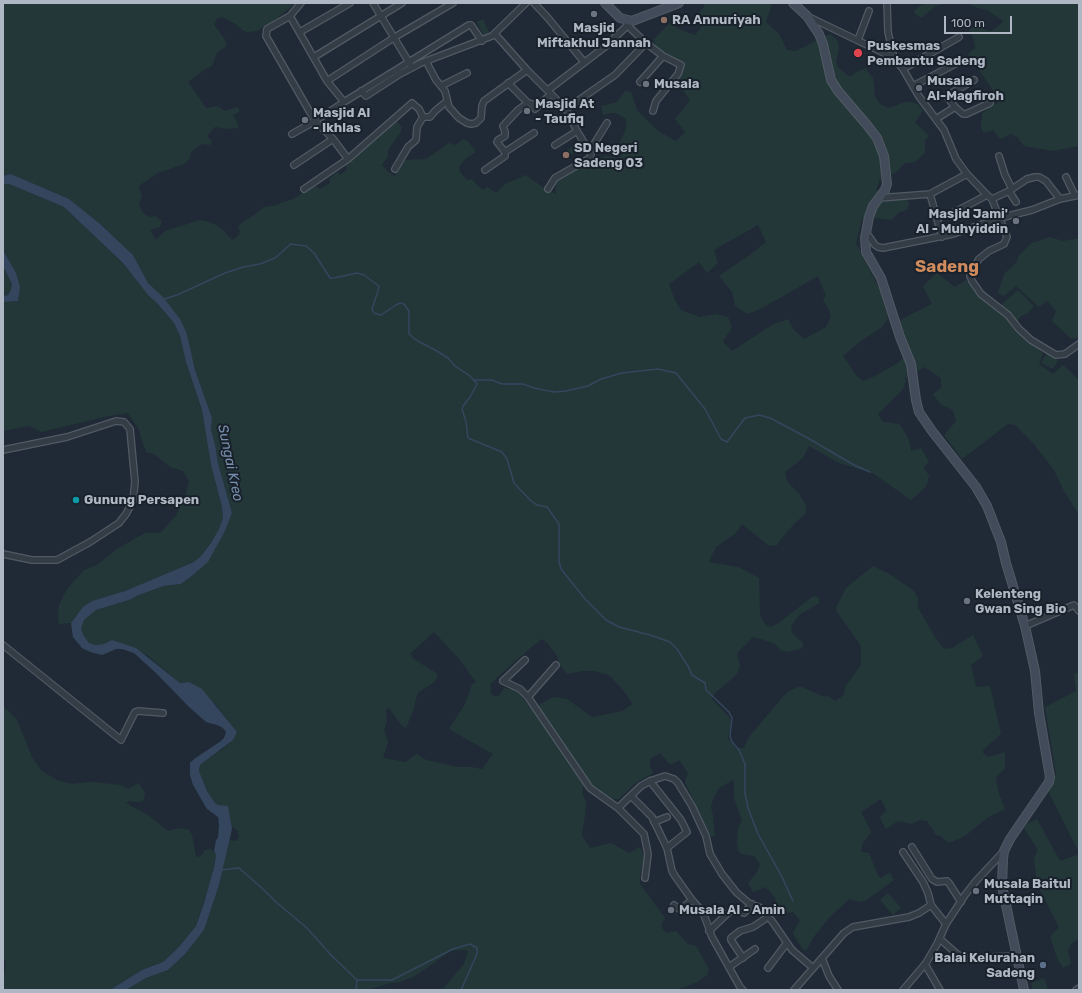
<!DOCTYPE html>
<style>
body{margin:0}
#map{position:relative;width:1082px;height:993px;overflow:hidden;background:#202a36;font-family:Rubik,sans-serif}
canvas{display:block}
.frame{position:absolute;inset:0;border:4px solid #aeb7c3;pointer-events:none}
.scale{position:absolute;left:944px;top:16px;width:68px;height:18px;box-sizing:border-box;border:2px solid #aeb7c3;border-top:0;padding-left:5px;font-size:12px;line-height:14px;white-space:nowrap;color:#aeb7c3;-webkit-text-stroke:3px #19212b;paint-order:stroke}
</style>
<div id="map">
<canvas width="1082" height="993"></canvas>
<div class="frame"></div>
<div class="scale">100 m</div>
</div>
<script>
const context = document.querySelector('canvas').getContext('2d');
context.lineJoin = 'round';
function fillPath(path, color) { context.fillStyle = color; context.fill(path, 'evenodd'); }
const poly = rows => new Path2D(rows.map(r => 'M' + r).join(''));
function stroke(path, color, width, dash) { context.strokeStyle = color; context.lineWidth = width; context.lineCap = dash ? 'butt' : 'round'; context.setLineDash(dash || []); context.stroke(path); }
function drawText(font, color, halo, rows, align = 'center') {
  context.font = font + ' Rubik,sans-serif'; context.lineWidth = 4; context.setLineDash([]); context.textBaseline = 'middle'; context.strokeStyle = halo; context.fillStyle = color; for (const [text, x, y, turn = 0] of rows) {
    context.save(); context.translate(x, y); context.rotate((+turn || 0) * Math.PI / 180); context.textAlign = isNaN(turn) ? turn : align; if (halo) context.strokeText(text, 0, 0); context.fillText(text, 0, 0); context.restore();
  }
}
const green = poly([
 [3,3,296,3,272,22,257,31,248,32,244,31,234,23,222,17,217,18,214,25,224,38,227,45,217,53,212,66,201,72,188,82,206,108,218,106,225,111,236,107,239,109,239,112,233,115,238,124,238,128,226,129,215,127,207,136,212,141,211,144,209,145,202,144,191,152,190,158,184,164,158,173,140,185,139,188,142,196,139,203,142,212,149,217,155,216,162,221,160,227,150,230,156,240,165,231,200,220,209,222,216,225,223,230,232,240,234,239,239,235,240,231,238,227,240,224,254,215,264,207,277,205,283,202,291,200,316,186,320,189,330,183,329,179,337,172,340,175,347,170,346,165,397,121,402,128,400,133,388,150,388,156,382,165,388,172,395,176,405,160,426,159,449,143,456,145,463,139,469,142,476,152,466,158,459,167,460,172,467,180,472,179,476,184,483,190,487,187,496,193,505,184,526,175,545,189,556,194,556,184,559,179,598,158,609,156,618,159,625,150,618,146,626,129,626,119,616,113,611,113,603,115,601,106,617,102,625,91,631,92,637,110,658,131,676,141,685,132,675,119,690,100,679,85,681,80,675,67,655,46,654,39,670,23,681,30,695,35,701,28,694,18,704,7,704,3,772,3,766,22,779,34,787,50,796,51,830,34,837,40,839,48,836,62,838,67,847,75,851,76,858,71,862,70,865,68,873,78,875,96,880,104,889,108,905,102,910,102,918,104,923,111,915,122,929,136,925,140,925,153,915,162,905,163,895,173,880,179,876,190,904,194,909,203,908,209,898,213,891,220,874,218,862,219,856,243,881,292,888,319,881,328,862,340,843,356,856,375,863,381,875,376,898,363,909,351,899,322,904,318,932,304,923,286,937,273,955,287,966,280,984,300,1003,313,1024,337,1043,353,1039,364,1053,374,1063,365,1079,380,1079,515,1064,491,1054,470,1033,443,1015,425,1008,424,962,459,944,435,956,421,953,410,940,404,933,394,941,388,941,378,924,367,905,379,906,381,903,389,878,414,883,422,900,424,909,440,911,451,921,448,929,462,923,468,929,475,927,485,920,492,911,500,874,474,839,463,809,446,803,458,785,472,787,481,799,494,806,505,806,513,794,524,782,538,777,545,769,546,742,524,735,534,716,547,709,562,738,567,759,578,760,615,764,623,767,626,771,627,780,622,812,597,816,596,819,599,819,603,799,615,791,626,792,633,804,644,802,648,789,652,781,650,775,644,758,638,753,637,737,653,740,666,737,674,714,694,712,699,730,718,731,724,728,738,735,748,744,748,749,737,787,692,798,687,802,687,820,695,824,697,828,696,835,701,844,695,845,687,861,665,861,647,857,640,837,612,836,608,846,588,873,566,891,575,914,591,918,598,918,608,935,637,944,649,952,648,973,635,983,656,971,665,976,687,990,686,1001,734,983,750,983,753,989,757,1005,752,1005,768,996,777,998,791,1005,809,987,818,965,836,952,842,948,842,940,836,936,835,927,821,919,820,912,824,898,821,886,829,880,817,886,810,881,799,861,812,870,829,871,833,863,843,861,852,869,853,878,876,881,878,890,872,894,880,865,901,861,902,849,899,828,919,813,938,806,951,801,947,793,933,800,920,793,912,780,914,775,898,766,887,753,892,748,883,757,872,760,864,754,856,741,854,738,850,737,841,738,828,742,821,734,798,734,784,733,780,719,788,713,799,711,807,713,816,715,836,711,837,685,782,688,773,679,760,670,765,660,753,650,759,650,765,653,773,634,784,619,799,610,799,589,782,583,787,582,793,586,802,585,814,582,835,590,848,611,843,629,853,640,847,644,856,643,864,640,874,640,884,665,918,661,926,666,933,676,931,688,944,696,946,709,969,707,975,698,982,676,990,442,990,464,964,468,951,464,950,451,951,415,976,400,982,391,983,366,990,126,990,146,978,168,970,185,954,204,930,219,885,228,842,229,840,236,841,239,837,238,831,230,825,230,816,215,803,207,791,199,771,200,765,228,745,236,732,216,705,189,682,180,683,147,655,112,640,104,644,96,645,89,643,84,636,81,629,84,620,96,610,129,600,139,595,164,586,181,584,193,575,208,562,225,531,232,513,218,463,215,444,211,430,212,418,195,370,187,334,163,297,148,283,133,255,99,223,69,199,11,174,3,176],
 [758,225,766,242,751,254,719,276,732,292,735,306,748,314,764,307,818,276,826,296,823,300,829,310,831,317,826,327,804,339,794,330,788,319,772,325,732,351,723,342,732,327,728,317,715,314,700,317,681,310,675,300,669,284,699,262,707,273,718,263,714,250],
 [434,632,460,660,476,682,472,684,465,704,449,729,493,754,482,769,471,767,458,767,426,760,417,754,405,762,383,758,388,742,384,730,387,721,386,710,389,708,402,726,406,728,414,708,417,695,419,692,432,684,438,677,436,673,414,659,410,654],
 [542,639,548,644,557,656,560,665,567,674,582,671,595,671,609,675,623,690,633,704,622,711,592,717,567,699,554,697,547,700,532,710,516,690,504,688,500,695,496,697,491,694,490,684,529,649],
 [927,3,947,3,936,6,922,17,920,17,914,13,914,11,919,6],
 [967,3,1079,3,1079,146,1053,151,1024,146,1018,138,1011,134,1000,139,993,130,984,133,981,128,982,113,997,103,997,96,968,54,975,48,974,40,969,30,976,26,980,26,987,31,991,31,1001,24,1003,21,987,10,975,7],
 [483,19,490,34,484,37,477,22],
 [576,145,579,150,565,158,562,153],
 [3,184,9,184,64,207,123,263,148,295,157,303,174,323,180,336,186,362,202,410,211,465,222,507,223,518,219,529,211,543,201,556,194,562,125,591,92,601,76,616,71,623,59,624,58,617,59,605,67,589,84,570,97,565,117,549,145,533,160,533,176,516,186,494,189,482,183,471,170,467,154,454,146,452,138,428,128,413,104,417,41,432,29,426,3,431,3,302,18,301,16,273,3,250],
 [1050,237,1063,241,1079,238,1079,336,1076,339,1070,338,1052,321,1056,311,1047,301,1039,307,1016,286,1004,296,998,293,1004,274,1016,263,1019,255,1032,243],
 [3,266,12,284,11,290,8,295,3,296],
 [1018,290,1034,306,1028,313,1021,316,1016,322,1000,306],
 [1047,353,1058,360,1053,369,1041,363],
 [1079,672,1079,853,1048,791,1056,774,1045,707,1076,691,1074,674],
 [3,706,16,718,33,759,42,771,57,780,71,784,89,782,102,783,120,785,128,789,139,783,145,793,144,800,139,802,129,801,126,803,151,817,168,831,178,828,189,830,192,835,196,857,201,856,205,850,211,849,216,855,210,882,196,926,178,948,163,962,142,970,110,990,3,990,3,981,6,964,3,956],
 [1037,819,1060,861,1079,854,1079,940,1072,943,1068,951,1071,964,1063,968,1057,958,1050,936,1059,927,1037,884,1034,858,1038,850,1024,828,1027,824],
 [888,893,901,908,893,915,880,900],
 [1044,978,1048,989,1033,990,1031,983]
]);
const water = poly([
 [11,174,69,199,99,223,133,255,148,283,163,297,180,319,187,334,195,370,212,418,211,430,215,444,218,463,232,513,225,531,208,562,193,575,181,584,164,586,139,595,129,600,96,610,84,620,81,629,84,636,89,643,96,645,104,644,112,640,136,648,180,683,189,682,202,689,237,732,233,740,200,765,199,771,207,791,215,803,218,805,228,806,232,829,219,885,204,930,185,954,168,970,146,978,126,990,110,990,142,970,163,962,178,948,196,926,204,903,214,867,216,855,214,851,216,840,218,838,219,825,218,817,207,809,193,785,190,775,190,763,194,759,221,741,224,738,226,732,223,728,217,725,206,722,189,707,157,674,134,653,122,649,116,649,102,655,90,652,82,648,73,637,71,623,83,607,92,601,125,591,194,562,201,556,211,543,219,529,223,518,222,507,211,465,202,410,186,362,180,336,174,323,157,303,148,295,123,263,64,207,9,184,3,184,3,176],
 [3,250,16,273,20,287,18,301,3,302,3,296,8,295,11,290,12,284,3,266]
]);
const stream = poly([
 [164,299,177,295,225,273,243,267,260,264,275,258,291,244,306,246,314,253,330,278,334,278,357,273,364,275,379,286,378,291,372,309,374,313,381,315,396,305,400,303,404,304,409,311,409,334,416,340,437,351,448,358,455,366,470,376,477,384,470,397,463,406,462,409,466,422,468,438,502,452,507,459,514,483,531,501,537,505,547,507,559,524,559,561,561,569,585,599,606,620,619,627,650,635,670,642,677,649,688,666,692,675,705,683,706,690,729,712,732,718,730,736,732,742,739,750,745,764,745,793,748,808,758,834,781,875,793,901],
 [474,380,492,380,502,384,523,384,534,388,554,392,566,391,588,386,601,379,622,373,658,369,676,373,705,409,721,439,727,442,745,418,759,415,770,418,806,437,854,465,870,472],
 [221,870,239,868,264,890,276,902,307,928,331,955,357,980,392,980,453,949,470,944,477,948,477,954,461,990],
 [356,990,357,980]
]);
const street = poly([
 [301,3,290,16,267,29,266,36,315,121,333,139,348,159],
 [373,3,410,64],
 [534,3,548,18,584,62],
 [887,3,888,32,894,58],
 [290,16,327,81,344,102],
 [809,17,894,58,903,69,918,95,944,130,956,159,967,174,987,195,992,199,1007,237,1004,244,989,251,979,259,971,272,970,276,972,281,981,294,1008,315,1019,329,1031,340,1056,355,1065,354,1079,344],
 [627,25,646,43,663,56,681,65,678,74,656,101,653,111],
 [300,32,350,3],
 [495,34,527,70,566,109,577,131,591,154,590,158,555,178,548,189],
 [858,40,869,11],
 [314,57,402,3],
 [426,61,436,80,445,91,449,107,459,118,467,123,471,124,476,123,481,118,482,106,484,101,527,70],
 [903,69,959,37],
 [327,81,395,37,453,3],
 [640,82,663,56],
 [508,83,528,103],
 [441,86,467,73],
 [913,86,959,62],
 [548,90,606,46,630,23],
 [361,91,366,96,400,74,421,63,492,36,526,3],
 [528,103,532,104,535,109,551,94],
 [955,107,948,98,948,95,974,80],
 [566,109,615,75,646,43],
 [936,119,955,107,963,114,966,114,990,103],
 [292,134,315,121,344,102,469,25,471,25,482,41],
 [555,145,577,131],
 [588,149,594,144,607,123],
 [505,152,534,133],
 [999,156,1005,175,1012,189],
 [294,165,333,139],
 [395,169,408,147,416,140,417,127,423,117],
 [485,170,505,156,505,152,497,142,498,140,505,136,505,132,503,126,518,110,528,103],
 [1066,177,1075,196],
 [304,189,348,159,412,103,419,109,423,117,430,117,435,111,447,101],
 [1009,191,1016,202],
 [930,194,942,237],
 [879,198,930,194,967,174],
 [992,199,1009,191,1027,179,1035,177,1039,177,1046,181,1060,199],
 [937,218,955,212,987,195],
 [866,232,875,245,878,247,883,248,953,234,1000,218,1032,210,1060,199,1079,195],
 [3,450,67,437,116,421,124,422,130,429,135,482,133,501,126,514,119,523,90,542,57,560,32,560,3,554],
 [1025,626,1074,605,1079,611],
 [3,645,121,740,135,712,138,711,163,713],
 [525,660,503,681,520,689,528,697],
 [556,665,528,697,590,788,618,808,641,786,650,781,665,776,674,779,678,783,692,806,706,836,710,854,722,874,736,892,750,904,759,907,772,921,792,950,813,968],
 [650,781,681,820,687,832,667,848],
 [631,796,652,817,667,848,672,871,675,876,692,900,703,912,712,937,740,987,743,990],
 [618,808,644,834,648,854,645,878],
 [654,822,667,817],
 [912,847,932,879,937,882,947,881,949,883,961,902],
 [903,852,923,882,928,893,931,905,946,924],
 [674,905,679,909,682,908,692,900],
 [709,931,728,913,734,909,744,913,752,904],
 [940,939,957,954,965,958,1018,956],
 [743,958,731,940,731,938,740,931,753,927,768,917],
 [822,958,829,976,838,990],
 [925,964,940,990],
 [729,967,755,949],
 [768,968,786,944],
 [794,990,844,933,853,927,909,917,919,913,931,905],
 [903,990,926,963,937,944,946,924,965,895,976,881,1004,851],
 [1076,990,1079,988]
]);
const secondary = poly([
 [605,3,620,18,632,21,679,3],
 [793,3,807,16,819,34,823,44,831,80,838,91,867,125,877,138,884,156,887,184,885,190,873,206,869,217,865,238,866,252,881,278,900,337,911,364,916,400,919,412,932,431,976,487,987,506,1001,542,1006,563,1025,626,1035,671,1039,713,1050,777,1049,782,1010,839,1004,851,1003,859,1002,886,1024,990]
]);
const markers = [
 [594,14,4,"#6b7280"],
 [664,20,4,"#8d6e63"],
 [858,53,5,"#e0444e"],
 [646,84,4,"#6b7280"],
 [919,88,4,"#6b7280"],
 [527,111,4,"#6b7280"],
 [305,120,4,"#6b7280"],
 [566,155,4,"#8d6e63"],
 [1016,221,4,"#6b7280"],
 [76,500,4,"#0f9aa8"],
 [967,601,4,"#6b7280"],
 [976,891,4,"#6b7280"],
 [671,910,4,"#6b7280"],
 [1043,965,4,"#5c6f8a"]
];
const poiNames = [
 ["RA Annuriyah",672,20],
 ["Masjid",594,28,"center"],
 ["Miftakhul Jannah",594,43,"center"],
 ["Puskesmas",867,46],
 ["Pembantu Sadeng",867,61],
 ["Musala",927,81],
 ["Al-Magfiroh",927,96],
 ["Musala",654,84],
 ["Masjid At",535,104],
 ["- Taufiq",535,119],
 ["Masjid Al",313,113],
 ["- Ikhlas",313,128],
 ["SD Negeri",574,148],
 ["Sadeng 03",574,163],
 ["Masjid Jami'",1008,214,"right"],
 ["Al - Muhyiddin",1008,229,"right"],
 ["Gunung Persapen",84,500],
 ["Kelenteng",975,594],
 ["Gwan Sing Bio",975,609],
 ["Musala Baitul",984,884],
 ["Muttaqin",984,899],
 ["Musala Al - Amin",679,910],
 ["Balai Kelurahan",1035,958,"right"],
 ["Sadeng",1035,973,"right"]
];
const waterNames = [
 ["Sungai Kreo",230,463,78]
];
const districtNames = [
 ["Sadeng",947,267]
];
fillPath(green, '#233738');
fillPath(water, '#34465d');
stroke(stream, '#34465d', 1.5);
stroke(street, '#515a64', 8);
stroke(secondary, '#515a64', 10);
stroke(street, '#343c46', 5.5);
stroke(secondary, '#424b59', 8);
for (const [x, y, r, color] of markers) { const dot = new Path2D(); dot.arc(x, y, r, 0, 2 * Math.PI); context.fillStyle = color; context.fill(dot); stroke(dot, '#19212b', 1.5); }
drawText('bold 13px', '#aeb7c3', '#19212b', poiNames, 'left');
drawText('italic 14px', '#768eab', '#19212b', waterNames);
drawText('bold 17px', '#cf8b5d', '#19212b', districtNames);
</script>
